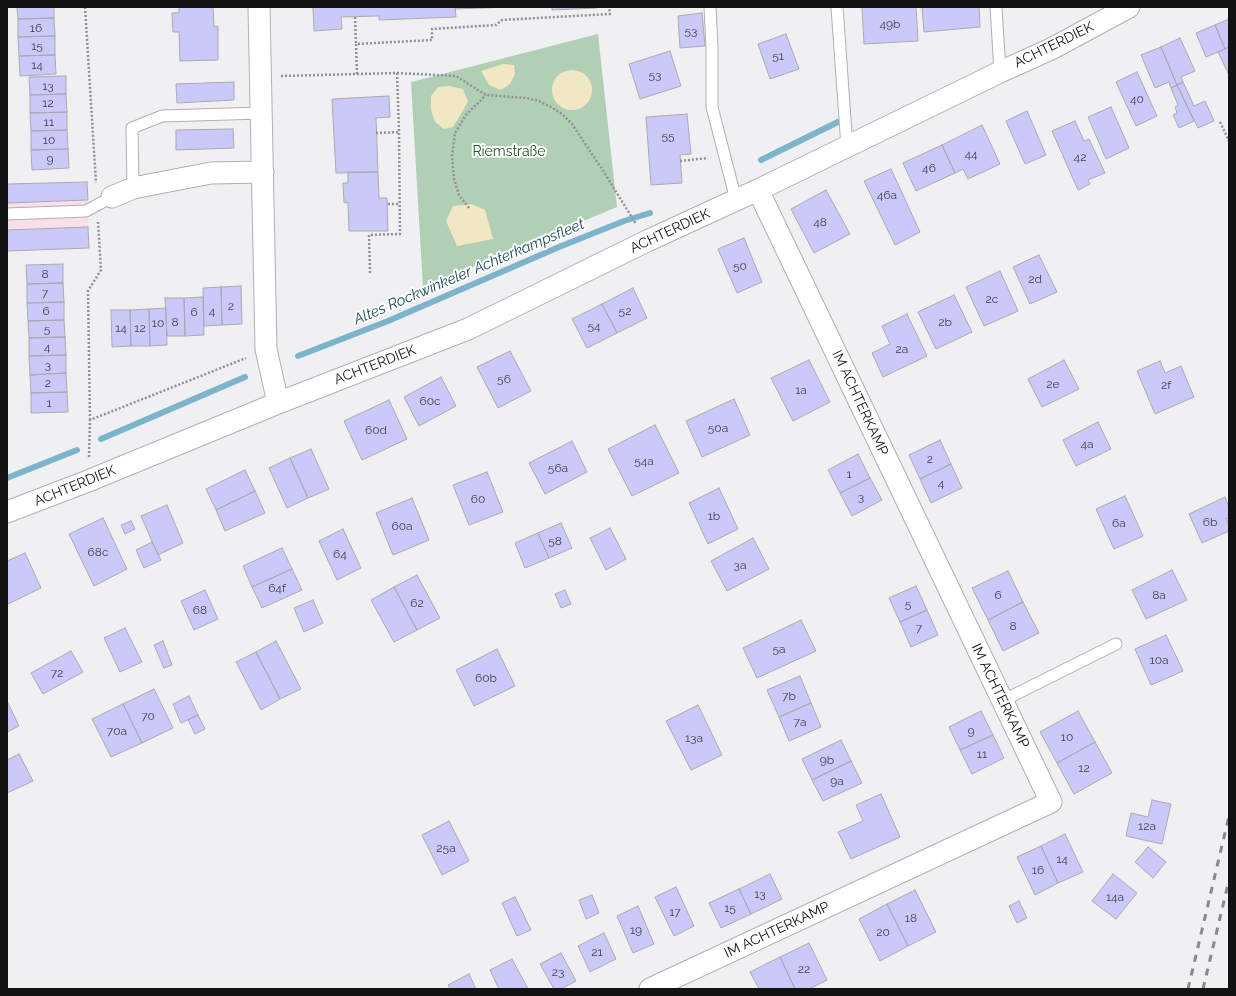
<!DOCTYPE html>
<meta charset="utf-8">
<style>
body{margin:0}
#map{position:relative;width:1236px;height:996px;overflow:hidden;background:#f0f0f3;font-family:Raleway,sans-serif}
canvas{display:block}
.frame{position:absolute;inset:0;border:8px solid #131314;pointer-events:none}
</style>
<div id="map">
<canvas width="1236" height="996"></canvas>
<div class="frame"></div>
</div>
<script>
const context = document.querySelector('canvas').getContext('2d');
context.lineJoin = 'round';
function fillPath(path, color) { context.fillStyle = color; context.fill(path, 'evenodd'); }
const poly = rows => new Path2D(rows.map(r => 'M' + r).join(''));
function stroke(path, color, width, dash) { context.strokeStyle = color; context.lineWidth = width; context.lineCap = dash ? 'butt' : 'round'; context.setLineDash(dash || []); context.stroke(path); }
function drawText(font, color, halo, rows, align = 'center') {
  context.font = font + ' Raleway,sans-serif'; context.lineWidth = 4; context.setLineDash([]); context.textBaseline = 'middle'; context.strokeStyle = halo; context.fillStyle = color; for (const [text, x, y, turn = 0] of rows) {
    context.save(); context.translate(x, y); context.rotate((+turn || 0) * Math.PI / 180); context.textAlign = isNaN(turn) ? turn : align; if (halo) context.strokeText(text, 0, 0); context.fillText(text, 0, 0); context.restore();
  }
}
const industrial = poly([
 [87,182,89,248,7,251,7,184]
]);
const green = poly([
 [598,34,617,207,423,288,411,82]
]);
const sand = poly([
 [503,64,514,65,515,74,510,84,501,90,489,85,481,71],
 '552 90a20 20 0 1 1 40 0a20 20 0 1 1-40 0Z',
 [449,86,463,89,468,102,453,127,444,129,435,122,431,110,431,96,438,87],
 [471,204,485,210,493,239,457,246,446,221,453,206]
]);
const stream = poly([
 [761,160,840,121],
 [298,356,388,321,559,247,624,221,650,213],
 [101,439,245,377],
 [7,478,77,450]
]);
const building = poly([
 [17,7,54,7,54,18,18,19,17,7],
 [179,7,213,7,214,27,218,26,218,60,180,61,179,32,173,32,172,13,179,13,179,7],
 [313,7,455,7,456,17,379,20,379,16,341,17,342,29,314,31,313,7],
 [455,7,511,7,455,9,455,7],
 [552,7,597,7,597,8,552,10,552,7],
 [862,7,916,7,918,41,864,44,862,7],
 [922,7,979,7,980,27,924,32,922,7],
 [702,13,705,46,680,48,678,16,702,13],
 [54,18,55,36,18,37,18,19,54,18],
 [1229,19,1229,47,1225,49,1215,25,1229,19],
 [1215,25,1225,49,1206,57,1196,33,1215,25],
 [786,34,799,69,770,79,758,44,786,34],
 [55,36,55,55,19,56,18,37,55,36],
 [1180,38,1195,71,1181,77,1183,82,1177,85,1161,47,1180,38],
 [1161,47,1177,85,1171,88,1169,82,1155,88,1141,55,1161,47],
 [1229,47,1229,75,1218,52,1229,47],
 [670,51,681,86,640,99,629,64,670,51],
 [55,55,56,74,20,76,19,56,55,55],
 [1137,72,1157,116,1136,126,1116,82,1137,72],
 [66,76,66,94,30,95,29,77,66,76],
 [234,82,234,100,177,103,176,84,234,82],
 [1183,82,1194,106,1205,101,1214,121,1198,128,1177,85,1183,82],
 [1177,85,1194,121,1179,128,1173,115,1177,113,1175,107,1178,105,1171,88,1177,85],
 [66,94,67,112,30,113,30,95,66,94],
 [389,96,390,117,376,118,378,172,336,173,332,99,389,96],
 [1111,107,1129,148,1106,159,1088,117,1111,107],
 [1027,111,1046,155,1025,164,1006,121,1027,111],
 [67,112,67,130,31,131,30,113,67,112],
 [687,114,691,154,680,155,682,183,651,185,646,117,687,114],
 [1075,121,1084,141,1089,139,1105,173,1088,180,1090,184,1078,190,1052,131,1075,121],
 [982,125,1000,164,968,179,963,169,955,173,942,145,982,125],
 [233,129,234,148,176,150,176,130,233,129],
 [67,130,68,149,31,150,31,131,67,130],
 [942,145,955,173,916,191,903,163,942,145],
 [68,149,69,168,32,170,31,150,68,149],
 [891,169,920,232,895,245,864,181,891,169],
 [348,172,378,172,379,198,387,198,388,231,349,231,348,202,344,203,343,183,348,183,348,172],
 [87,182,88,200,7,203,7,184,87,182],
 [826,190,850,234,814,253,791,209,826,190],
 [88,227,89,248,7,251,7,230,88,227],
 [744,238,762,282,737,293,718,249,744,238],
 [1039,255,1057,292,1030,304,1013,267,1039,255],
 [63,264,63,283,27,284,26,265,63,264],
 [1000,271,1018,311,984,326,966,287,1000,271],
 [63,283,64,302,27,303,27,284,63,283],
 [241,286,242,324,222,325,221,287,241,286],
 [221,287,222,325,204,326,203,288,221,287],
 [633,288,647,318,617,333,602,304,633,288],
 [954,295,972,332,936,349,918,312,954,295],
 [203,297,204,335,185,336,184,298,203,297],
 [165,298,184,298,185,336,167,336,165,298],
 [64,302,64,320,28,321,27,303,64,302],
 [602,304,617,333,587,348,572,319,602,304],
 [166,308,167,345,150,346,149,309,166,308],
 [149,309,150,346,131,346,130,310,149,309],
 [111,310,130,310,131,346,112,347,111,310],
 [907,314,927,356,883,377,872,353,890,344,882,326,907,314],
 [64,320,65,337,29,338,28,321,64,320],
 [65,337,66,355,29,356,29,338,65,337],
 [510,351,531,391,498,408,477,367,510,351],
 [66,355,66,373,30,375,29,356,66,355],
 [809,360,830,402,793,421,771,378,809,360],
 [1064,360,1079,389,1042,407,1028,379,1064,360],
 [1160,361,1165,373,1181,366,1194,397,1155,414,1137,371,1160,361],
 [66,373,67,392,31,393,30,375,66,373],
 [441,377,456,406,419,426,404,397,441,377],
 [67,392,68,412,31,413,31,393,67,392],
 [734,399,750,435,702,457,686,421,734,399],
 [389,400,407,439,362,460,344,421,389,400],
 [1098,422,1111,449,1076,466,1063,440,1098,422],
 [655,425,679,473,632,496,608,449,655,425],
 [940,440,951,464,920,479,909,455,940,440],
 [572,441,587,472,545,494,529,463,572,441],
 [311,449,329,489,308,498,290,458,311,449],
 [858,454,870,478,840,493,828,470,858,454],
 [290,458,308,498,287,508,269,468,290,458],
 [951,464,962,488,931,503,920,479,951,464],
 [245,470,255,491,216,510,206,489,245,470],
 [487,472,503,512,469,525,453,485,487,472],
 [870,478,882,500,852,516,840,493,870,478],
 [719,488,738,529,708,544,689,503,719,488],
 [255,491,265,513,225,531,216,510,255,491],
 [1125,496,1143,536,1114,549,1096,509,1125,496],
 [1225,497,1229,507,1229,518,1226,519,1229,524,1229,531,1202,543,1189,514,1225,497],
 [412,498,429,540,393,555,376,513,412,498],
 [167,505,183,543,158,555,141,516,167,505],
 [103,518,127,569,94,586,69,534,103,518],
 [131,521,135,529,125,534,121,525,131,521],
 [561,523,572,548,549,558,538,533,561,523],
 [610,528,626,559,606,570,590,538,610,528],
 [343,529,361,568,337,580,319,541,343,529],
 [538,533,549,558,525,568,515,543,538,533],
 [753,538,769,569,727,591,711,561,753,538],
 [152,542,161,560,144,568,136,550,152,542],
 [282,548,292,569,252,587,243,566,282,548],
 [25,553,41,588,8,604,7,601,7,561,25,553],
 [292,569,302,590,262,608,252,587,292,569],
 [1172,570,1187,600,1146,619,1132,590,1172,570],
 [1008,571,1023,602,988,620,972,588,1008,571],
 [417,575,440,618,417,630,394,587,417,575],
 [916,586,927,610,900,622,889,598,916,586],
 [394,587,417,630,394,642,371,600,394,587],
 [205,590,218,619,194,630,181,601,205,590],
 [565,590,571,604,561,608,555,594,565,590],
 [313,600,323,623,304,632,294,608,313,600],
 [1023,602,1039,633,1003,651,988,620,1023,602],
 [927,610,938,635,911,647,900,622,927,610],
 [801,620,816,651,757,678,743,648,801,620],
 [125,628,142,662,120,672,104,638,125,628],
 [1166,635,1183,671,1151,685,1135,649,1166,635],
 [163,641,172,665,164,668,154,645,163,641],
 [276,641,301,689,280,699,256,652,276,641],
 [497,649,515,686,474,706,456,670,497,649],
 [71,651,83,672,43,694,31,673,71,651],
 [256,652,280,699,261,710,236,662,256,652],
 [800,676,811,703,779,717,767,690,800,676],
 [154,689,173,728,142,743,123,704,154,689],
 [189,696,198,715,181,723,173,704,189,696],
 [7,701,19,726,7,732,7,701],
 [811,703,821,727,789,741,779,717,811,703],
 [123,704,142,743,111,757,92,719,123,704],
 [698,705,722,755,691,770,666,721,698,705],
 [981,711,993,735,960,750,949,727,981,711],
 [1078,711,1095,742,1057,763,1040,732,1078,711],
 [198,715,205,729,195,734,188,720,198,715],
 [993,735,1004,758,972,774,960,750,993,735],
 [841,740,851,761,812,780,802,759,841,740],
 [1095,742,1112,773,1074,794,1057,763,1095,742],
 [19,754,33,781,7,793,7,760,19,754],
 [851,761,862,783,823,801,812,780,851,761],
 [881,794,900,837,851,859,838,832,863,821,856,805,881,794],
 [1152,800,1171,804,1162,844,1126,836,1131,813,1148,817,1152,800],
 [449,821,469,861,442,875,422,835,449,821],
 [1065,834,1083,872,1058,883,1041,846,1065,834],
 [1041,846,1058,883,1035,895,1017,857,1041,846],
 [1148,847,1166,862,1153,878,1135,862,1148,847],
 [770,874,782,899,751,914,739,889,770,874],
 [1113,874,1137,893,1116,919,1092,901,1113,874],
 [676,887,694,926,674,936,655,897,676,887],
 [739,889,751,914,721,928,709,903,739,889],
 [915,890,936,932,908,946,887,904,915,890],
 [592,895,599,913,586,919,579,900,592,895],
 [515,897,531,930,517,936,502,903,515,897],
 [1019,901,1027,918,1017,923,1009,906,1019,901],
 [887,904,908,946,880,961,859,919,887,904],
 [638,906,654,944,633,953,617,916,638,906],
 [604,933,616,959,590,972,578,946,604,933],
 [809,943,827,980,809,989,795,989,780,957,809,943],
 [561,953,576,981,561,989,554,989,540,964,561,953],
 [780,957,795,989,759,989,750,972,780,957],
 [512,959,528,989,499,989,490,970,512,959],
 [469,974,476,989,450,989,448,985,469,974]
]);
const path = poly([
 [85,7,96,183],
 [355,17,356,44],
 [357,74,397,73,456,76,486,95,526,98,539,101,551,107,562,114,572,124,602,169,636,224],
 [281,76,357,74,356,44,432,40,432,29,496,25,502,20,610,14,609,7],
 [1220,122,1229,141],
 [376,133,399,132],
 [680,161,708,158],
 [388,204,400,204],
 [469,208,459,195,454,179,452,156,455,133,466,115,486,95],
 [370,273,369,235,400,234,399,132,397,73],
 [90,420,88,291,101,270,98,222],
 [89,457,90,420,246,358]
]);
const lane = poly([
 [710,7,712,48,712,107,736,200],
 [837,7,847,147],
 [996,7,1000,72],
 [133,188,132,128,162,116,262,113],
 [7,214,86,211,112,197],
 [1002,701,1116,644]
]);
const street = poly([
 [259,7,266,349,278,403],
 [112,197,133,188,211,173,263,172],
 [7,512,88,481,278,403,468,329,647,241,736,200,758,190,1000,72,1051,49,1129,7],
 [650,989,1051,802,758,190]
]);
const rail = poly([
 [1188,989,1229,816],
 [1203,989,1229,880]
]);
const numberNames = [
 ["49b",890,24],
 ["16",36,28],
 ["53",691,31],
 ["15",37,46],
 ["51",778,56],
 ["14",37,65],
 ["53",655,75],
 ["13",48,86],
 ["40",1137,99],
 ["12",48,103],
 ["11",49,122],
 ["55",668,136],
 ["10",49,140],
 ["44",971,154],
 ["42",1080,157],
 ["9",50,159],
 ["46",929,168],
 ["46a",887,195],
 ["48",820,222],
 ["50",740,266],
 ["8",45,274],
 ["2d",1035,279],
 ["7",45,293],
 ["2c",992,299],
 ["2",231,306],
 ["6",46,311],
 ["4",212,311],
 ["52",625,311],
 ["6",194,312],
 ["8",175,322],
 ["2b",945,322],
 ["10",158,323],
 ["54",594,326],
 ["14",121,328],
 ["12",140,328],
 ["5",47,329],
 ["4",47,347],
 ["2a",902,349],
 ["3",48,365],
 ["56",504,379],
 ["2",48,383],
 ["2e",1053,384],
 ["2f",1166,385],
 ["1a",801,390],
 ["60c",430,401],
 ["1",49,403],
 ["50a",718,428],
 ["60d",376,430],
 ["4a",1087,444],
 ["2",930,459],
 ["54a",644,461],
 ["56a",558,468],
 ["1",849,474],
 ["4",941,483],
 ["3",861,497],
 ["60",478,499],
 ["1b",714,516],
 ["6b",1210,522],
 ["6a",1119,523],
 ["60a",402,526],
 ["58",555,541],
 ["68c",98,552],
 ["64",340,554],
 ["3a",740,565],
 ["64f",277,588],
 ["6",998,595],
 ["8a",1159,595],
 ["62",417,603],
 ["5",908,604],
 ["68",200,610],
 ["8",1013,626],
 ["7",919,628],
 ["5a",779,649],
 ["10a",1159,660],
 ["72",57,673],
 ["60b",486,678],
 ["7b",789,696],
 ["70",148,716],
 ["7a",800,722],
 ["70a",117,731],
 ["9",971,731],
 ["10",1067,737],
 ["13a",694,738],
 ["11",982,754],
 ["9b",827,760],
 ["12",1084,768],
 ["9a",837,781],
 ["12a",1147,826],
 ["25a",446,848],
 ["14",1062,859],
 ["16",1038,870],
 ["13",760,894],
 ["14a",1115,897],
 ["15",730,908],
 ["17",675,912],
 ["18",911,918],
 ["19",636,930],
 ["20",883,932],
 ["21",597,952],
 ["22",804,969],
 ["23",558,972]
];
const streetNames = [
 ["ACHTERDIEK",1054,45,-26],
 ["ACHTERDIEK",670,231,-25],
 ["ACHTERDIEK",375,365,-21],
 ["IM ACHTERKAMP",860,403,65],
 ["ACHTERDIEK",75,486,-22],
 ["IM ACHTERKAMP",1000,696,64],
 ["IM ACHTERKAMP",777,930,-25]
];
const parkNames = [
 ["Riemstraße",509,152]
];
const waterNames = [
 ["Altes Rockwinkeler Achterkampsfleet",469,272,-23]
];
fillPath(industrial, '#f8dfe9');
fillPath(green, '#b1cfb4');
fillPath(sand, '#f1e7c2');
stroke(stream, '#7bb4cb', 6);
fillPath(building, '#cac9f9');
stroke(building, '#aaaaad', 1);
stroke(lane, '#b0b0b3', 13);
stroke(street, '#b0b0b3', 23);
stroke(path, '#909093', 2.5, [2, 2]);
stroke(lane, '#fff', 11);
stroke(street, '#fff', 21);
stroke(rail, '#89898b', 3, [7, 7]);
drawText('12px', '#41404d', null, numberNames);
drawText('14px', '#131314', '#fff', streetNames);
drawText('14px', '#185729', '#fff', parkNames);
drawText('italic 15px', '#1a495b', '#fff', waterNames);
</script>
